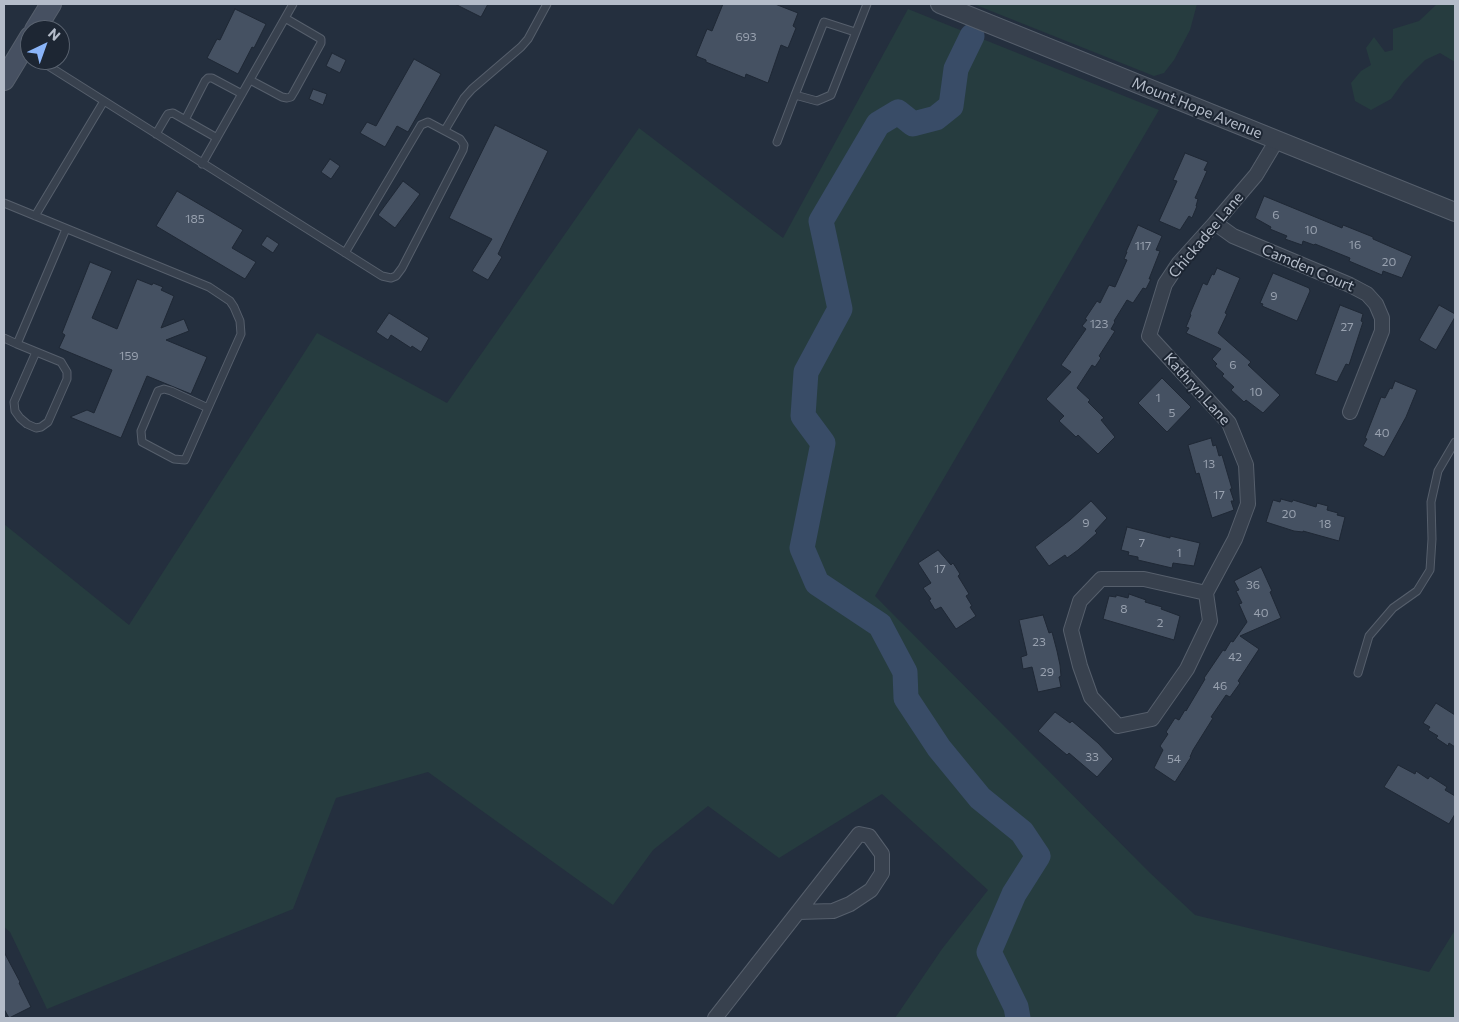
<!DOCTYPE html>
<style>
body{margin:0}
#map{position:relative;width:1459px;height:1022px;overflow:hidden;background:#242f3e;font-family:Commissioner,sans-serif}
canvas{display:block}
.frame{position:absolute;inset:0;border:5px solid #b4bcc9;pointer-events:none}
.north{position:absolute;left:20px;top:20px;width:50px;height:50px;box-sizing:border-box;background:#1d2633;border:1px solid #59626f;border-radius:50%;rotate:42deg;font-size:14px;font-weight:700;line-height:20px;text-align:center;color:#b4bcc9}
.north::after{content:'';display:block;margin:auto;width:18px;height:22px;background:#8ab4f8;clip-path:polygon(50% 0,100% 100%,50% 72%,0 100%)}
</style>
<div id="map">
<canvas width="1459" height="1022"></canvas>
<div class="frame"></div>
<div class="north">N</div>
</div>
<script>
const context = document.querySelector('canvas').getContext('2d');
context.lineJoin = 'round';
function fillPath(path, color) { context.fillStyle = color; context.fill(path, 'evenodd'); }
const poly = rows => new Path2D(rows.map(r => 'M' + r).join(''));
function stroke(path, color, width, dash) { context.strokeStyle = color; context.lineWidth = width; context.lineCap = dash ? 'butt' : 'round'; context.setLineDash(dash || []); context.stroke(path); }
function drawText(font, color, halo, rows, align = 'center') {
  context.font = font + ' Commissioner,sans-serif'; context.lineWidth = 4; context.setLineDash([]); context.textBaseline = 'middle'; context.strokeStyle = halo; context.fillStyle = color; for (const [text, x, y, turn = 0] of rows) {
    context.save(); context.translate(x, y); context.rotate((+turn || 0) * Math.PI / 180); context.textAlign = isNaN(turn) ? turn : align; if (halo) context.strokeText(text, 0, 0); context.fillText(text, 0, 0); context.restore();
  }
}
const green = poly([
 [976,4,1197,4,1190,30,1174,60,1164,73,1154,76,976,5],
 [1437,4,1455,4,1455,62,1440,53,1425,60,1404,81,1391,99,1371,110,1355,101,1351,83,1361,71,1371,65,1366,48,1374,37,1385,52,1393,50,1393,29,1419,21],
 [908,9,1159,110,875,596,1149,872,1195,915,1429,972,1455,930,1455,1018,895,1018,942,949,988,890,882,794,779,858,708,806,653,850,613,905,428,772,336,798,293,909,47,1009,10,932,4,927,4,524,129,625,317,333,447,403,639,128,783,238]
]);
const river = poly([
 [972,36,956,69,951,106,936,118,913,124,898,112,878,124,821,221,840,309,806,372,803,416,823,443,802,548,817,583,880,625,905,672,906,698,939,748,980,798,1022,832,1038,856,1014,894,989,952,1016,1007,1018,1018]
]);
const building = poly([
 [455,4,488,4,481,17,455,4],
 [723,4,775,4,798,13,793,26,796,28,788,48,781,45,768,83,746,74,745,78,706,62,706,60,696,56,707,29,712,31,723,4],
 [235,9,266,24,254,48,252,47,238,74,207,58,217,39,220,40,235,9],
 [332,53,346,60,340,73,326,66,332,53],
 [414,59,441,74,408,132,397,126,385,147,360,133,367,122,376,126,414,59],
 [313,89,327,94,323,105,309,99,313,89],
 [495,125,548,151,498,254,502,257,488,280,472,271,492,239,449,218,495,125],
 [1185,153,1208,162,1204,170,1207,171,1195,198,1198,199,1196,206,1197,206,1192,218,1189,216,1180,230,1159,221,1177,181,1173,180,1185,153],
 [330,159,340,166,331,179,321,172,330,159],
 [403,181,420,194,395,228,378,215,403,181],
 [177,191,243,230,232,248,256,262,245,279,156,226,177,191],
 [1264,196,1342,228,1343,225,1373,237,1373,239,1412,256,1402,278,1383,271,1382,275,1349,261,1350,258,1315,244,1314,245,1303,241,1302,245,1285,239,1287,236,1270,229,1271,227,1255,218,1264,196],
 [1138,225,1162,236,1156,250,1160,251,1149,279,1151,279,1146,289,1143,288,1133,303,1127,300,1114,321,1115,322,1111,329,1115,331,1099,356,1101,358,1095,367,1092,365,1077,388,1090,400,1088,402,1104,418,1101,420,1115,437,1098,454,1078,435,1076,437,1059,421,1064,416,1046,399,1071,372,1061,365,1086,329,1082,326,1087,320,1085,319,1097,301,1100,303,1109,285,1115,287,1127,260,1124,259,1127,252,1126,252,1138,225],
 [267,236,279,244,273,253,261,245,267,236],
 [90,262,112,271,92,318,117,329,137,279,152,285,153,283,163,287,161,290,174,296,161,328,184,319,189,331,166,340,207,357,191,394,147,376,121,438,70,417,87,410,94,413,112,370,59,348,65,335,62,333,90,262],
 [1217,268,1240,278,1225,313,1227,314,1218,333,1251,362,1248,365,1280,395,1263,413,1246,400,1244,402,1231,390,1234,387,1222,376,1224,374,1215,366,1217,364,1212,359,1221,349,1186,333,1189,328,1186,327,1191,315,1190,314,1203,283,1207,285,1212,274,1214,275,1217,268],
 [1273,273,1309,288,1310,291,1297,321,1262,306,1263,304,1260,303,1273,273],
 [1340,305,1363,314,1361,321,1363,322,1349,365,1346,364,1337,382,1315,374,1340,305],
 [1439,305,1455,314,1455,317,1436,350,1419,340,1439,305],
 [389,313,429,338,421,352,412,346,411,348,391,335,388,340,376,332,389,313],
 [1162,378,1191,407,1167,432,1138,403,1162,378],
 [1395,381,1417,390,1406,417,1384,457,1363,446,1367,439,1365,438,1381,397,1385,398,1390,388,1392,389,1395,381],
 [1211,438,1213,446,1216,445,1219,456,1222,455,1232,489,1230,489,1234,501,1231,501,1234,510,1212,518,1199,473,1196,474,1188,445,1211,438],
 [1281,499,1292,502,1293,500,1316,507,1317,503,1328,506,1327,510,1338,513,1337,515,1345,517,1339,541,1303,531,1303,532,1294,531,1266,522,1273,500,1280,502,1281,499],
 [1091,501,1107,518,1095,531,1097,533,1078,550,1067,558,1065,555,1049,566,1035,547,1070,520,1091,501],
 [1127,527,1170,538,1170,536,1200,543,1194,566,1173,563,1172,568,1138,560,1138,557,1128,555,1129,552,1121,550,1127,527],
 [938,550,951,565,953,563,960,574,958,576,969,594,966,596,972,606,970,607,976,616,956,629,941,607,935,610,929,600,931,599,923,588,931,583,918,563,938,550],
 [1261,567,1272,591,1270,592,1281,618,1240,636,1259,649,1238,681,1240,683,1230,697,1226,695,1211,717,1213,718,1193,750,1190,757,1191,757,1175,782,1154,768,1163,750,1160,746,1168,734,1166,732,1175,718,1179,720,1185,710,1186,711,1205,679,1204,678,1223,650,1225,651,1231,641,1233,642,1247,622,1239,604,1242,603,1236,591,1239,590,1234,581,1261,567],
 [1129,594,1146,600,1145,602,1162,607,1161,609,1180,616,1174,640,1103,619,1109,596,1116,597,1116,595,1128,598,1129,594],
 [1043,615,1049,633,1052,632,1057,651,1060,665,1061,676,1059,677,1061,687,1038,692,1032,667,1023,669,1021,657,1027,655,1019,620,1043,615],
 [1436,703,1455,715,1455,747,1449,743,1448,746,1436,738,1438,736,1428,730,1430,727,1423,723,1436,703],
 [1055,712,1070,723,1072,721,1098,743,1113,759,1097,777,1069,753,1067,755,1038,731,1055,712],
 [1398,765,1415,774,1416,771,1428,779,1430,776,1447,787,1445,790,1455,796,1455,814,1449,824,1384,787,1398,765],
 [4,952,20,982,19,983,31,1007,9,1018,4,1009,4,952]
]);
const service = poly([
 [39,60,382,276,391,278,396,276,402,268,463,150,464,145,460,139,428,122,421,125,345,253],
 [250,80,282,97,287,98,291,97,294,92,321,43,321,39,285,18],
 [795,95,824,22,855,32],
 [185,120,205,81,208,78,212,78,242,94],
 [445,130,464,98,472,89,521,47,528,39,547,4],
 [156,134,166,117,168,114,173,113,217,138],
 [777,142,795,95,817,101,831,95,867,4],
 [202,164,293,4],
 [4,203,209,287,230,301,234,307,240,321,241,334,208,408,185,460,174,459,142,442,141,431,158,391,164,389,171,391,208,408],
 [35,216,104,101],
 [4,338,17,344,66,229],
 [17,344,61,362,67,372,67,379,48,422,41,427,36,428,27,424,20,418,15,411,14,402,36,352],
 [1358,673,1369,636,1393,608,1417,591,1430,570,1432,539,1431,502,1438,471,1455,442]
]);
const minor = poly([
 [1215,223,1233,236,1350,285,1367,294,1376,304,1382,318,1382,331,1350,412],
 [1206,593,1144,579,1101,579,1080,601,1071,630,1080,666,1091,697,1118,726,1152,719,1187,669,1210,621,1206,593,1235,539,1248,504,1246,465,1229,423,1149,336,1165,284,1179,263,1215,223,1256,175,1277,140],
 [715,1018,859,834,869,836,882,854,882,873,871,890,850,904,833,911,798,912]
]);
const tertiary = poly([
 [940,4,1455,212]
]);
const secondary = poly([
 [35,30,51,4],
 [4,80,30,37]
]);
const numberNames = [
 ["693",746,37],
 ["6",1276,215],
 ["185",195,219],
 ["10",1311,230],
 ["16",1355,245],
 ["117",1143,246],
 ["20",1389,262],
 ["9",1274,296],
 ["123",1099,324],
 ["27",1347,327],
 ["159",129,356],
 ["6",1233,365],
 ["10",1256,392],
 ["1",1158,398],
 ["5",1172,413],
 ["40",1382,433],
 ["13",1209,464],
 ["17",1219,495],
 ["20",1289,514],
 ["9",1086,523],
 ["18",1325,524],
 ["7",1142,543],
 ["1",1179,553],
 ["17",940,569],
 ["36",1253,585],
 ["8",1124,609],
 ["40",1261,613],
 ["2",1160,623],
 ["23",1039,642],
 ["42",1235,657],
 ["29",1047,672],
 ["46",1220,686],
 ["33",1092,757],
 ["54",1174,759]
];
const streetNames = [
 ["Mount Hope Avenue",1197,108,22],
 ["Chickadee Lane",1206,235,-50],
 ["Camden Court",1308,268,23],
 ["Kathryn Lane",1197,389,48]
];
fillPath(green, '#263c3f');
stroke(river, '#394c67', 25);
fillPath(building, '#455162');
stroke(building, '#1f2835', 1);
stroke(service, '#565f6c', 9);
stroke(minor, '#565f6c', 16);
stroke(tertiary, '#565f6c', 20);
stroke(secondary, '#565f6c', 22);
stroke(service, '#38414e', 7);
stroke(minor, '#38414e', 14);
stroke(tertiary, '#38414e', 18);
stroke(secondary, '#465061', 20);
drawText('12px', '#98a1af', null, numberNames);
drawText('15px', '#b4bcc9', '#1d2633', streetNames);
</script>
